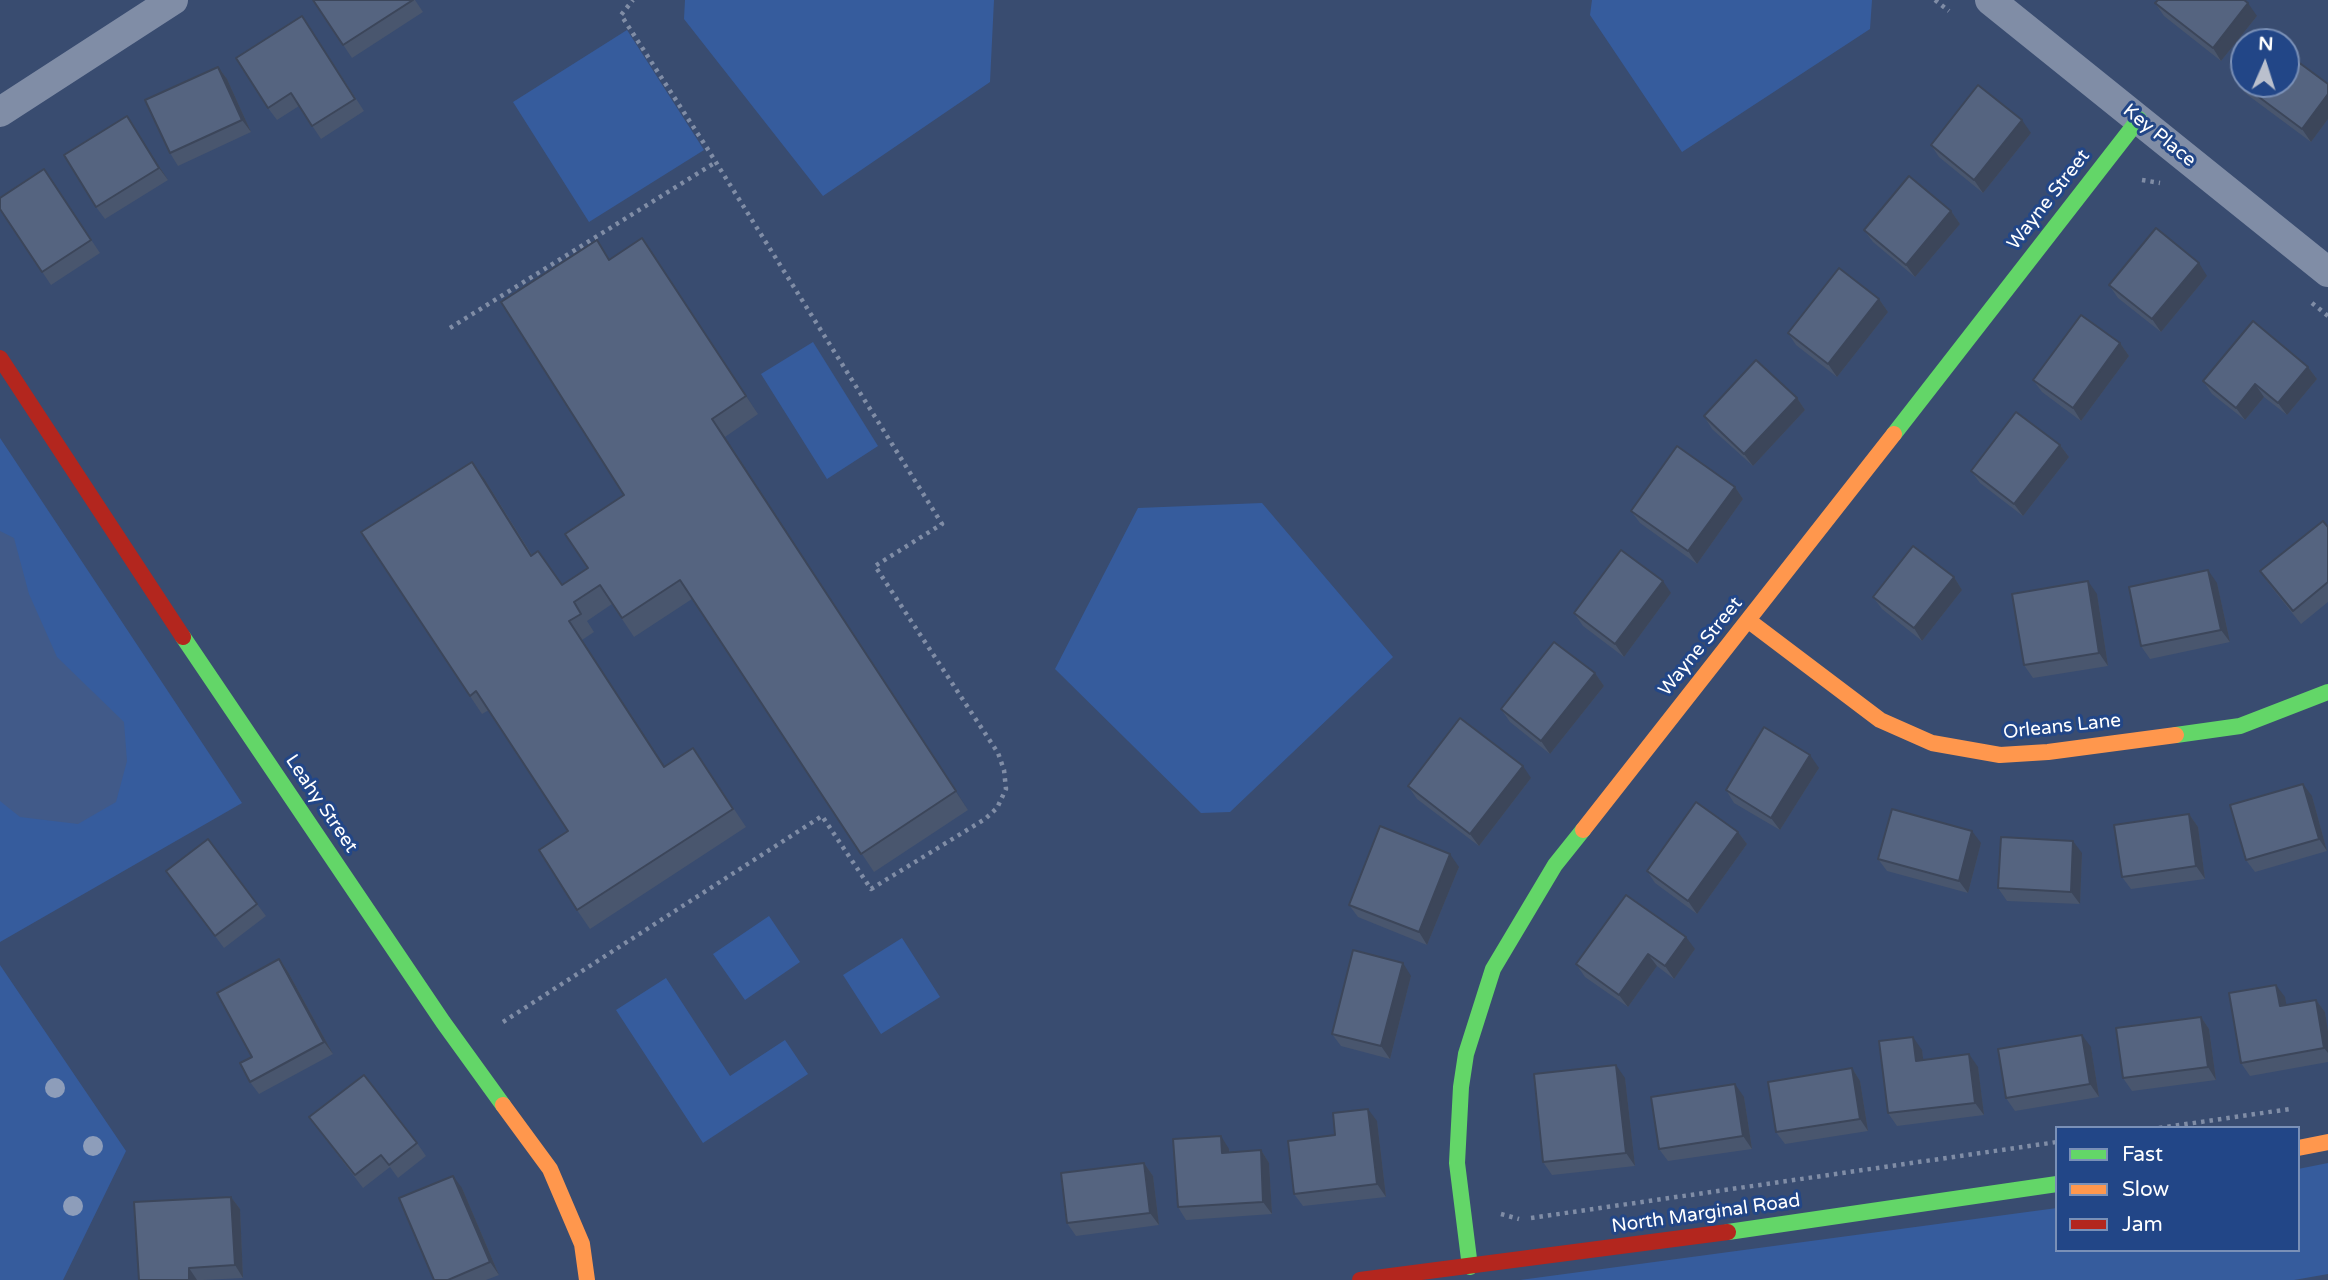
<!DOCTYPE html>
<style>
body{margin:0}
#map{position:relative;width:2328px;height:1280px;overflow:hidden;background:#394c70;font-family:"Varela Round",sans-serif}
canvas{display:block}
.legend{position:absolute;left:2055px;top:1126px;width:245px;height:126px;box-sizing:border-box;background:#224687;border:2px solid #7a90b7;margin:0;padding:9px 12px;list-style:none;font-size:21px;color:#fff}
.legend li{display:flex;align-items:center;gap:14px;height:35px}
.legend b{width:35px;border:2px solid #7a90b7}
.north{position:absolute;left:2230px;top:28px;width:70px;height:70px;box-sizing:border-box;background:#224687;border:2px solid #7a90b7;border-radius:50%;rotate:3deg;font-size:19px;font-weight:700;line-height:28px;text-align:center;color:#fff}
.north::after{content:'';display:block;margin:auto;width:24px;height:32px;background:#bac0cd;clip-path:polygon(50% 0,100% 100%,50% 72%,0 100%)}
</style>
<div id="map">
<canvas width="2328" height="1280"></canvas>
<ul class="legend">
<li><b style="height:9px;background:#63d668"></b>Fast</li>
<li><b style="height:9px;background:#ff974d"></b>Slow</li>
<li><b style="height:9px;background:#b3261e"></b>Jam</li>
</ul>
<div class="north">N</div>
</div>
<script>
const context = document.querySelector('canvas').getContext('2d');
context.lineJoin = 'round';
function fillPath(path, color) { context.fillStyle = color; context.fill(path, 'evenodd'); }
const poly = rows => new Path2D(rows.map(r => 'M' + r).join(''));
function stroke(path, color, width, dash) { context.strokeStyle = color; context.lineWidth = width; context.lineCap = dash ? 'butt' : 'round'; context.setLineDash(dash || []); context.stroke(path); }
function drawText(font, color, halo, rows, align = 'center') {
  context.font = font + ' "Varela Round",sans-serif'; context.lineWidth = 6; context.setLineDash([]); context.textBaseline = 'middle'; context.strokeStyle = halo; context.fillStyle = color; for (const [text, x, y, turn = 0] of rows) {
    context.save(); context.translate(x, y); context.rotate((+turn || 0) * Math.PI / 180); context.textAlign = isNaN(turn) ? turn : align; if (halo) context.strokeText(text, 0, 0); context.fillText(text, 0, 0); context.restore();
  }
}
const green = poly([
 [685,0,994,0,990,82,823,196,684,19],
 [1592,0,1872,0,1870,29,1682,152,1590,15],
 [627,30,704,150,589,222,513,102],
 [813,342,878,446,827,479,761,374],
 [0,438,242,803,0,942],
 [1262,503,1393,657,1230,812,1201,813,1055,669,1138,508],
 [769,916,800,962,745,1000,713,954],
 [902,938,940,997,881,1034,843,975],
 [0,965,126,1151,63,1280,0,1280],
 [666,978,730,1076,785,1040,808,1074,703,1143,616,1010],
 [2328,1163,2328,1274,2294,1280,1520,1280,2057,1208,2057,1250,2298,1250,2298,1169]
]);
const water = poly([
 [0,531,14,538,29,594,57,657,124,722,127,761,116,802,78,824,20,817,0,801]
]);
const path = poly([
 [1935,0,1949,11],
 [2142,180,2160,183],
 [2312,303,2328,316],
 [450,328,716,162],
 [503,1022,822,816,871,889,985,819,997,808,1006,789,1004,770,998,753,875,566,942,524,707,148,621,15,633,0],
 [2159,1128,2290,1109],
 [1501,1214,1519,1219],
 [1531,1218,2057,1142]
]);
const street = poly([
 [1990,0,2328,272],
 [0,112,173,0]
]);
const fast = poly([
 [1894,434,2139,119],
 [183,637,443,1022,503,1105],
 [2176,735,2240,726,2328,692],
 [1728,1232,2057,1184],
 [1470,1267,1457,1163,1461,1087,1466,1054,1493,969,1555,865,1583,830]
]);
const slow = poly([
 [1749,621,1880,720,1932,743,2000,755,2048,752,2176,735],
 [1583,830,1894,434],
 [503,1105,550,1169,582,1244,587,1280],
 [2298,1148,2328,1142]
]);
const jam = poly([
 [0,358,183,637],
 [1360,1280,1728,1232]
]);
const trees = [
 [55,1088],
 [93,1146],
 [73,1206]
];
const wall = poly([
 [313,0,415,0,423,12,352,58],
 [2155,3,2257,16,2221,61,2164,16],
 [310,28,364,111,321,139,299,106,277,120,268,108],
 [218,67,227,79,251,132,178,166,170,153],
 [2236,80,2328,84,2328,119,2311,142,2245,93],
 [135,129,168,180,105,219,96,207],
 [2031,133,1983,193,1939,157,1931,145],
 [44,169,100,253,51,285,0,209],
 [1951,211,1960,224,1915,277,1873,242,1864,230],
 [655,257,758,414,725,437,968,810,874,872,692,599,634,637,612,604,587,621,594,632,582,640,665,767,706,767,746,827,590,929,577,910,568,831,489,710,482,714,470,696,472,462,485,480,532,555,562,585,588,568,624,495,610,259],
 [2207,276,2161,332,2118,298,2109,285],
 [1879,299,1888,312,1837,377,1796,345,1788,333],
 [2120,343,2129,356,2081,421,2042,392,2033,380],
 [2308,367,2317,379,2287,415,2264,397,2245,420,2212,394,2203,381],
 [1797,398,1805,410,1753,466,1712,429,1704,416],
 [2060,445,2069,457,2023,516,1980,483,1971,471],
 [1735,487,1743,499,1697,564,1640,523,1631,511],
 [2328,527,2328,602,2301,624,2269,584,2260,571],
 [1954,577,1962,590,1922,641,1882,609,1873,597],
 [2217,583,2230,642,2150,659,2141,646],
 [1671,593,1624,657,1583,626,1574,613],
 [2097,594,2108,666,2033,678,2024,665],
 [1595,673,1604,686,1550,754,1510,722,1501,709],
 [1819,768,1780,830,1734,803,1726,790],
 [1531,778,1479,846,1417,799,1408,786],
 [2312,796,2327,851,2255,872,2246,860],
 [2189,814,2198,827,2205,879,2131,889,2122,877],
 [1738,832,1747,844,1697,914,1655,883,1647,871],
 [1981,843,1968,893,1887,871,1878,859],
 [2082,853,2080,904,2007,901,1998,888],
 [1459,867,1427,945,1358,917,1349,905],
 [166,871,257,904,266,916,224,948],
 [1626,895,1695,949,1674,979,1657,966,1628,1007,1585,977,1576,964],
 [279,959,288,972,333,1054,259,1094,250,1082,252,1057],
 [1411,976,1390,1059,1341,1046,1332,1034],
 [2285,997,2286,1005,2316,1000,2325,1012,2328,1032,2328,1062,2250,1076,2241,1063],
 [2201,1017,2209,1029,2216,1080,2132,1091,2123,1078],
 [2091,1047,2099,1097,2015,1111,2006,1098],
 [1922,1050,1923,1060,1978,1067,1984,1115,1897,1126,1888,1113],
 [1852,1068,1860,1081,1868,1131,1785,1144,1776,1132],
 [1625,1078,1635,1166,1552,1175,1543,1162],
 [1744,1097,1752,1149,1668,1161,1659,1149],
 [309,1117,417,1143,426,1156,398,1178,390,1167,363,1188],
 [1377,1121,1386,1197,1303,1206,1294,1194,1335,1135],
 [1229,1149,1230,1152,1261,1150,1269,1163,1272,1214,1186,1220,1178,1207],
 [1144,1163,1153,1176,1159,1225,1076,1236,1067,1223],
 [462,1188,499,1275,486,1280,434,1280],
 [231,1197,240,1209,243,1278,203,1280,139,1280]
]);
const shadedWall = poly([
 [2248,3,2257,16,2221,61,2213,48],
 [218,67,227,79,251,132,242,120],
 [2328,94,2328,119,2311,142,2302,129],
 [127,116,135,129,168,180,159,168],
 [2022,120,2031,133,1983,193,1974,180],
 [1951,211,1960,224,1915,277,1906,265],
 [642,238,655,257,758,414,746,396],
 [2199,263,2207,276,2161,332,2152,319],
 [1879,299,1888,312,1837,377,1828,364],
 [2120,343,2129,356,2081,421,2073,408],
 [2308,367,2317,379,2287,415,2278,403],
 [2255,384,2264,397,2245,420,2236,408],
 [1797,398,1805,410,1753,466,1744,454],
 [712,419,725,437,968,810,956,791],
 [2060,445,2069,457,2023,516,2014,504],
 [472,462,485,480,543,575,531,556],
 [1735,487,1743,499,1697,564,1688,551],
 [2208,570,2217,583,2230,642,2221,630],
 [1954,577,1962,590,1922,641,1914,628],
 [1663,581,1671,593,1624,657,1615,644],
 [2088,581,2097,594,2108,666,2099,653],
 [569,621,582,640,677,785,664,767],
 [1595,673,1604,686,1550,754,1541,741],
 [1810,755,1819,768,1780,830,1771,818],
 [1523,766,1531,778,1479,846,1470,834],
 [2303,784,2312,796,2327,851,2319,839],
 [2189,814,2198,827,2205,879,2196,866],
 [1972,831,1981,843,1968,893,1959,881],
 [1738,832,1747,844,1697,914,1688,901],
 [2073,841,2082,853,2080,904,2071,892],
 [1450,854,1459,867,1427,945,1419,932],
 [1686,937,1695,949,1674,979,1665,966],
 [1648,954,1657,966,1628,1007,1619,995],
 [279,959,288,972,333,1054,324,1042],
 [1403,963,1411,976,1390,1059,1381,1046],
 [2276,985,2285,997,2289,1019,2280,1006],
 [2316,1000,2325,1012,2328,1032,2328,1053,2324,1048],
 [2201,1017,2209,1029,2216,1080,2208,1067],
 [2082,1035,2091,1047,2099,1097,2090,1084],
 [1913,1037,1922,1050,1925,1073,1916,1061],
 [1969,1054,1978,1067,1984,1115,1975,1103],
 [1616,1065,1625,1078,1635,1166,1626,1153],
 [1852,1068,1860,1081,1868,1131,1860,1119],
 [1735,1084,1744,1097,1752,1149,1743,1136],
 [1368,1109,1377,1121,1386,1197,1377,1184],
 [1221,1136,1229,1149,1230,1165,1222,1153],
 [1261,1150,1269,1163,1272,1214,1263,1202],
 [1144,1163,1153,1176,1159,1225,1150,1213],
 [453,1176,462,1188,499,1275,490,1262],
 [231,1197,240,1209,243,1278,235,1265],
 [189,1268,197,1280,189,1280]
]);
const building = poly([
 [313,0,413,0,343,45,313,0],
 [2158,0,2244,0,2248,3,2213,48,2155,3,2158,0],
 [302,16,355,99,312,126,291,93,268,108,236,58,302,16],
 [2286,53,2328,84,2328,94,2302,129,2236,80,2244,69,2244,84,2286,84,2286,53],
 [218,67,242,120,170,153,145,100,218,67],
 [1978,85,2022,120,1974,180,1931,145,1978,85],
 [127,116,159,168,96,207,64,155,127,116],
 [44,169,91,240,42,272,0,209,0,198,44,169],
 [1909,176,1951,211,1906,265,1864,230,1909,176],
 [2156,228,2199,263,2152,319,2109,285,2156,228],
 [642,238,746,396,712,419,956,791,861,854,680,580,622,618,600,585,574,602,581,614,569,621,664,767,693,748,733,809,577,910,539,850,568,831,476,691,470,696,361,532,472,462,531,556,538,551,562,585,588,568,565,534,624,495,501,302,597,240,609,260,642,238],
 [1839,268,1879,299,1828,364,1788,333,1839,268],
 [2081,315,2120,343,2073,408,2033,380,2081,315],
 [2253,321,2308,367,2278,403,2255,384,2236,408,2203,381,2253,321],
 [1756,360,1797,398,1744,454,1704,416,1756,360],
 [2016,412,2060,445,2014,504,1971,471,2016,412],
 [1677,446,1735,487,1688,551,1631,511,1677,446],
 [2323,521,2328,527,2328,582,2293,611,2260,571,2323,521],
 [1913,546,1954,577,1914,628,1873,597,1913,546],
 [1621,550,1663,581,1615,644,1574,613,1621,550],
 [2208,570,2221,630,2141,646,2129,587,2208,570],
 [2088,581,2099,653,2024,665,2012,594,2088,581],
 [1554,642,1595,673,1541,741,1501,709,1554,642],
 [1460,718,1523,766,1470,834,1408,786,1460,718],
 [1764,727,1810,755,1771,818,1726,790,1764,727],
 [2303,784,2319,839,2246,860,2230,805,2303,784],
 [1696,802,1738,832,1688,901,1647,871,1696,802],
 [1892,809,1972,831,1959,881,1878,859,1892,809],
 [2189,814,2196,866,2122,877,2114,825,2189,814],
 [1380,826,1450,854,1419,932,1349,905,1380,826],
 [2001,837,2073,841,2071,892,1998,888,2001,837],
 [208,839,257,904,215,936,166,871,208,839],
 [1626,895,1686,937,1665,966,1648,954,1619,995,1576,964,1626,895],
 [1353,950,1403,963,1381,1046,1332,1034,1353,950],
 [279,959,324,1042,250,1082,240,1063,252,1057,217,993,279,959],
 [2276,985,2280,1006,2316,1000,2324,1048,2241,1063,2229,993,2276,985],
 [2201,1017,2208,1067,2123,1078,2116,1028,2201,1017],
 [2082,1035,2090,1084,2006,1098,1998,1049,2082,1035],
 [1913,1037,1916,1061,1969,1054,1975,1103,1888,1113,1879,1041,1913,1037],
 [1616,1065,1626,1153,1543,1162,1534,1074,1616,1065],
 [1852,1068,1860,1119,1776,1132,1768,1082,1852,1068],
 [364,1075,417,1143,389,1165,381,1155,355,1175,309,1117,364,1075],
 [1735,1084,1743,1136,1659,1149,1651,1097,1735,1084],
 [1368,1109,1377,1184,1294,1194,1288,1141,1335,1135,1333,1113,1368,1109],
 [1221,1136,1222,1153,1261,1150,1263,1202,1178,1207,1173,1139,1221,1136],
 [1144,1163,1150,1213,1067,1223,1061,1173,1144,1163],
 [453,1176,490,1262,448,1280,434,1280,399,1198,453,1176],
 [231,1197,235,1265,189,1268,189,1280,139,1280,134,1202,231,1197]
]);
const streetNames = [
 ["Key Place",2159,136,39],
 ["Wayne Street",2049,200,-52],
 ["Wayne Street",1701,647,-51],
 ["Orleans Lane",2062,727,-6],
 ["Leahy Street",321,804,56],
 ["North Marginal Road",1706,1214,-8]
];
fillPath(green, '#365c9d');
fillPath(water, '#415a89');
stroke(path, '#808da6', 4.5, [3.5, 5]);
stroke(street, '#808da6', 30);
stroke(fast, '#63d668', 16);
stroke(slow, '#ff974d', 16);
stroke(jam, '#b3261e', 16);
context.fillStyle = '#8d9dba';
for (const [x, y] of trees) { context.beginPath(); context.arc(x, y, 10, 0, 2 * Math.PI); context.fill(); }
fillPath(wall, '#49566e');
fillPath(shadedWall, '#3c465a');
fillPath(building, '#556480');
stroke(building, '#3c465a', 2);
drawText('19px', '#fff', '#224687', streetNames);
</script>
